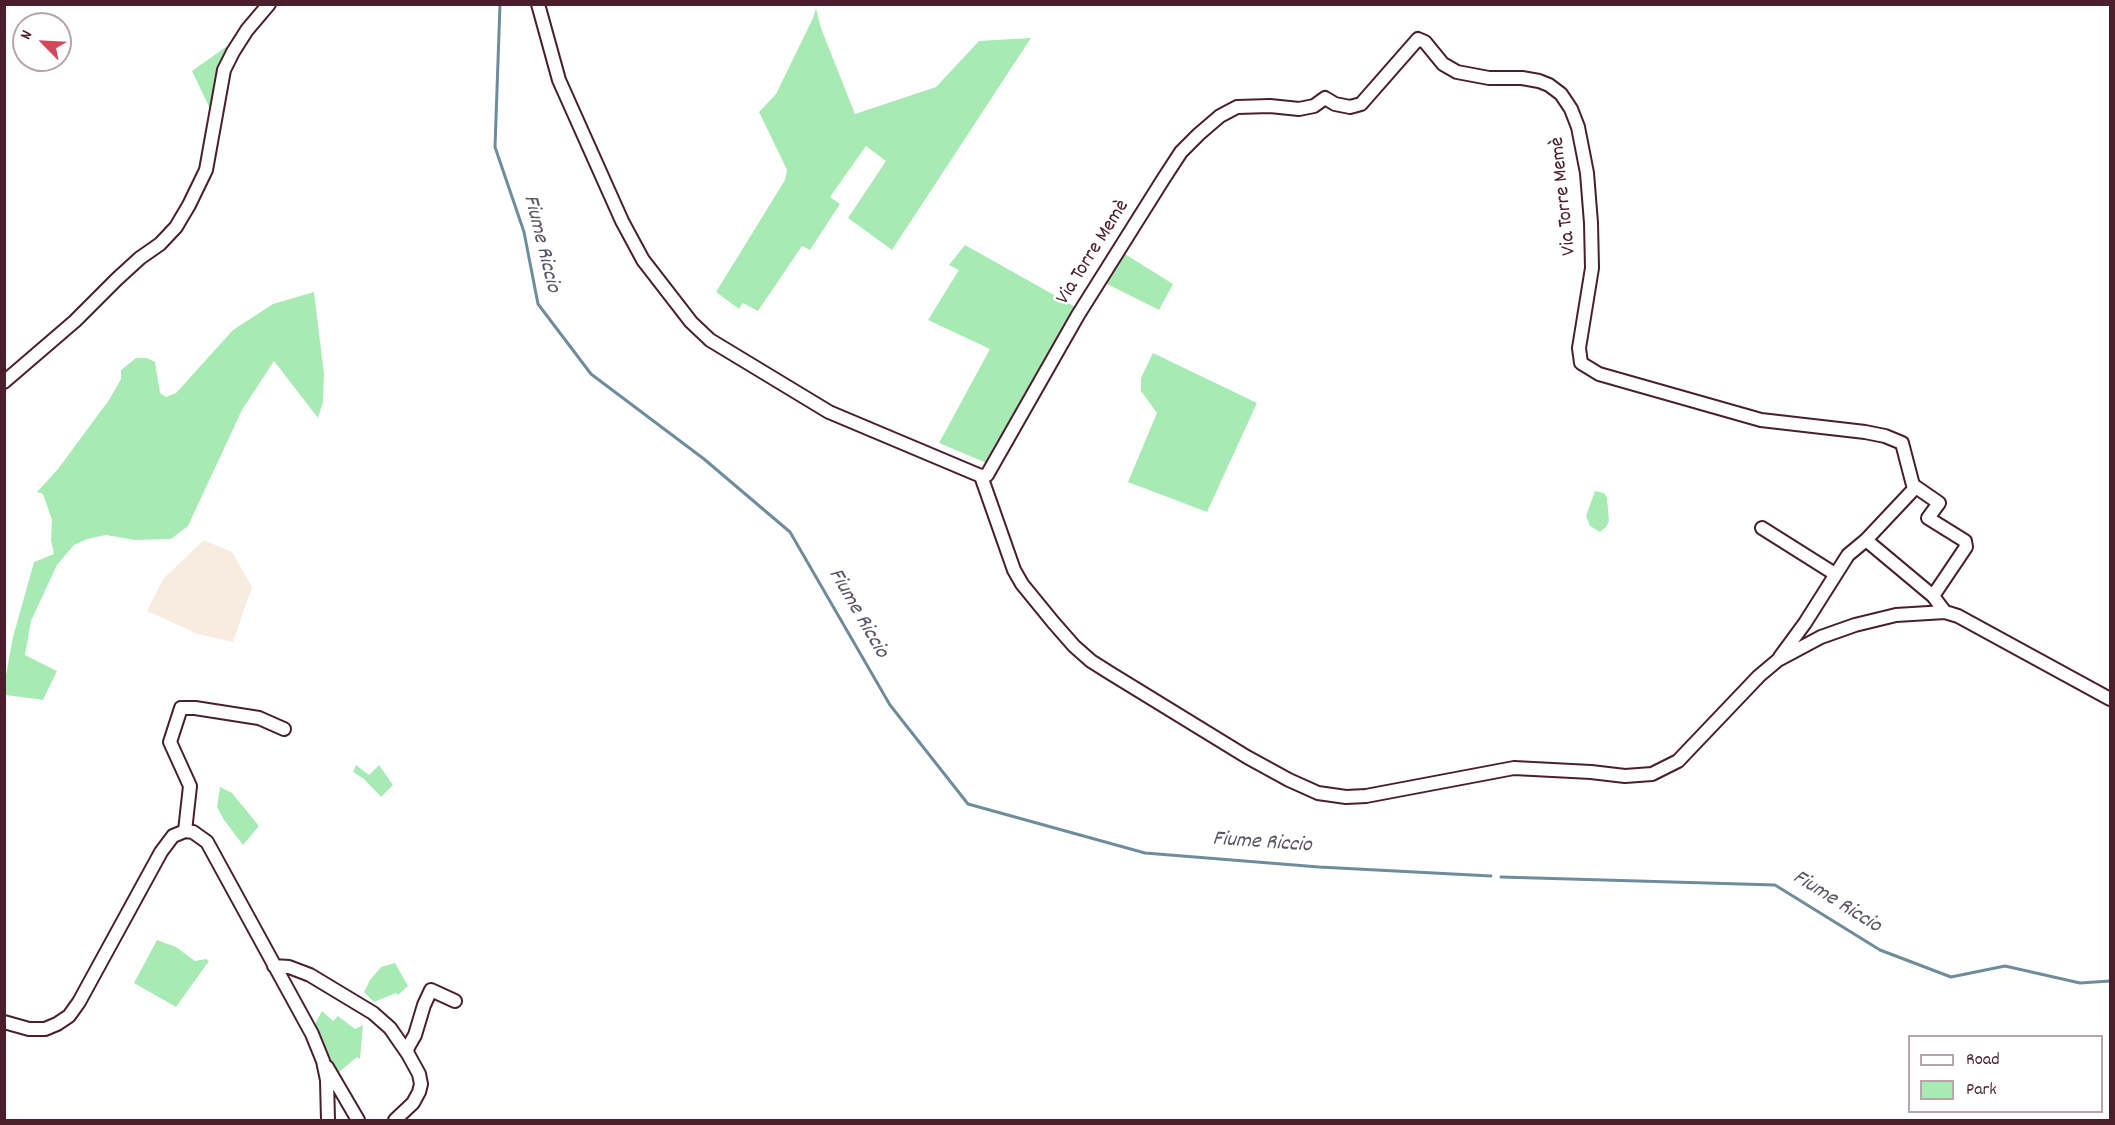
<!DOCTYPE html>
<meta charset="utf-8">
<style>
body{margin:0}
#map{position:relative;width:2115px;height:1125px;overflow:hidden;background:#fff;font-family:Dekko,sans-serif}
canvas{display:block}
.frame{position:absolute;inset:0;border:6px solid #4a1f2b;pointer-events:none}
.legend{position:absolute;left:1908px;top:1035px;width:195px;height:78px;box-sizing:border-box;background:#fff;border:2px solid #b7a5aa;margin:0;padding:8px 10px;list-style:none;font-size:18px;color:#4a1f2b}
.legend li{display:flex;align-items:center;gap:12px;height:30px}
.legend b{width:30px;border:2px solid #b7a5aa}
.north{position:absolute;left:12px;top:12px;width:60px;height:60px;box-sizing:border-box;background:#fff;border:2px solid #b7a5aa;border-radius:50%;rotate:294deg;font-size:16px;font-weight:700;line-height:24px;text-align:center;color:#4a1f2b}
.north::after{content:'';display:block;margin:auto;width:21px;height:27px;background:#d1495b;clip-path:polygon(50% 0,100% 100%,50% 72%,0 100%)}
</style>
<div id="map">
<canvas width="2115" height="1125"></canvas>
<div class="frame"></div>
<ul class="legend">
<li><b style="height:8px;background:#fff"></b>Road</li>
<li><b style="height:16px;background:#a8eab4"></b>Park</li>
</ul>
<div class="north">N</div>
</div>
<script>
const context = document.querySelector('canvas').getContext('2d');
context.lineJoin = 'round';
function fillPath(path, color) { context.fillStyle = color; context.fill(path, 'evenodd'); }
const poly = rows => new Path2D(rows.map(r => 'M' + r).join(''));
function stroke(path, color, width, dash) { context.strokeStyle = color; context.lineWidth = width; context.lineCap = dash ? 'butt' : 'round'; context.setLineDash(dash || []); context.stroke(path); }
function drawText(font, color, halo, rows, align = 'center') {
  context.font = font + ' Dekko,sans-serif'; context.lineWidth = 5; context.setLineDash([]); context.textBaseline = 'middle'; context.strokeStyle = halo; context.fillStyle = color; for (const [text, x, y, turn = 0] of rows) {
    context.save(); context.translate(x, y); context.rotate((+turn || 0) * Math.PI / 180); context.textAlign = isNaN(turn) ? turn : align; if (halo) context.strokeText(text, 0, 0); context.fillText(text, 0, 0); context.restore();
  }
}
const built = poly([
 [204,540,232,552,252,587,233,642,198,634,147,611,163,579]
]);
const green = poly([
 [816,8,821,28,855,114,936,87,979,41,1031,38,892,250,848,218,886,161,866,146,830,197,840,204,810,250,802,246,758,311,743,303,739,309,716,292,785,180,787,170,759,112,776,94,813,18],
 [227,46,224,57,214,117,192,71],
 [965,245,1079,309,989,464,939,443,990,349,928,320,959,270,949,265],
 [1120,251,1173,284,1159,310,1101,281],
 [314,292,324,374,323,402,318,418,274,361,242,410,188,526,171,539,135,540,106,535,87,539,74,545,57,565,31,621,25,655,57,671,43,700,6,695,6,675,13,637,34,562,54,554,51,540,52,520,43,494,37,492,58,469,109,400,121,379,121,370,136,358,147,358,155,362,160,393,166,397,176,393,233,330,273,304],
 [1153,353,1257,403,1207,512,1128,482,1157,413,1141,391,1141,378],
 [1595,491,1604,493,1607,498,1609,521,1606,527,1600,532,1590,526,1586,516],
 [356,765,369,775,379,765,393,785,381,797,364,779,353,772],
 [220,787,232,793,259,826,243,845,224,820,217,807],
 [157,940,176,947,195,961,206,959,209,961,176,1007,134,983],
 [395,963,408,986,398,995,396,993,374,1002,364,992,370,980,381,967],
 [322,1011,333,1021,338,1016,355,1029,363,1025,360,1059,357,1057,338,1073,313,1028]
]);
const stream = poly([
 [500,4,495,147,524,232,538,304,591,374,704,459,790,532,890,705,968,804,1145,853,1319,867,1491,876],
 [1501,877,1775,885,1880,950,1951,977,2005,966,2080,983,2110,981]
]);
const minor = poly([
 [538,4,559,80,622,221,643,260,691,322,710,340,829,412,981,476,1014,570,1022,584,1053,622,1074,646,1091,661,1110,673,1247,757,1289,780,1318,793,1346,797,1366,796,1514,768,1591,772,1625,776,1652,774,1678,761,1759,676,1778,660,1821,637,1855,625,1896,615,1945,612,1958,616,2110,699],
 [4,382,75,321,117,279,140,258,160,244,176,227,189,205,206,170,224,70,233,52,247,30,269,4],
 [981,476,987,475,1078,315,1164,178,1181,152,1199,134,1220,116,1237,107,1270,106,1299,109,1314,106,1325,98,1335,104,1350,107,1361,104,1418,39,1425,42,1443,64,1457,72,1489,78,1522,78,1539,81,1549,85,1561,94,1571,109,1578,127,1587,173,1591,223,1592,268,1579,348,1581,363,1599,374,1761,420,1865,432,1885,436,1902,443,1914,489,1866,540,1848,555,1805,623,1780,657],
 [1913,485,1939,503,1928,518,1965,541,1966,547,1933,596],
 [1762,528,1835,574],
 [1866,540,1933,596,1945,612],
 [185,831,190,786,170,742,181,708,195,708,259,718,284,729],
 [274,966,289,967,310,975,373,1013,390,1028,408,1054],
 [4,1022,29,1029,45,1029,57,1024,69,1016,79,1002,161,852,173,836,185,831,193,832,207,842,312,1034,323,1061,327,1080,328,1120],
 [327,1067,358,1120],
 [395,1120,413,1103,419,1092,421,1084,419,1074,408,1054,407,1049,415,1035,424,1005,431,990,455,1001]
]);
const streetNames = [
 ["Via Torre Memè",1565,196,-96],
 ["Via Torre Memè",1094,253,-58]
];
const waterNames = [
 ["Fiume Riccio",540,244,76],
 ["Fiume Riccio",857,614,60],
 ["Fiume Riccio",1262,844,4],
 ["Fiume Riccio",1836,903,32]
];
fillPath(built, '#f8ebe0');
fillPath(green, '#a8eab4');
stroke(stream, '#6f8c9c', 3);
stroke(minor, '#4a1f2b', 16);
stroke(minor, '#fff', 12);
drawText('21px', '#4a1f2b', '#fff', streetNames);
drawText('italic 22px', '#5d5563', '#fff', waterNames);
</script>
